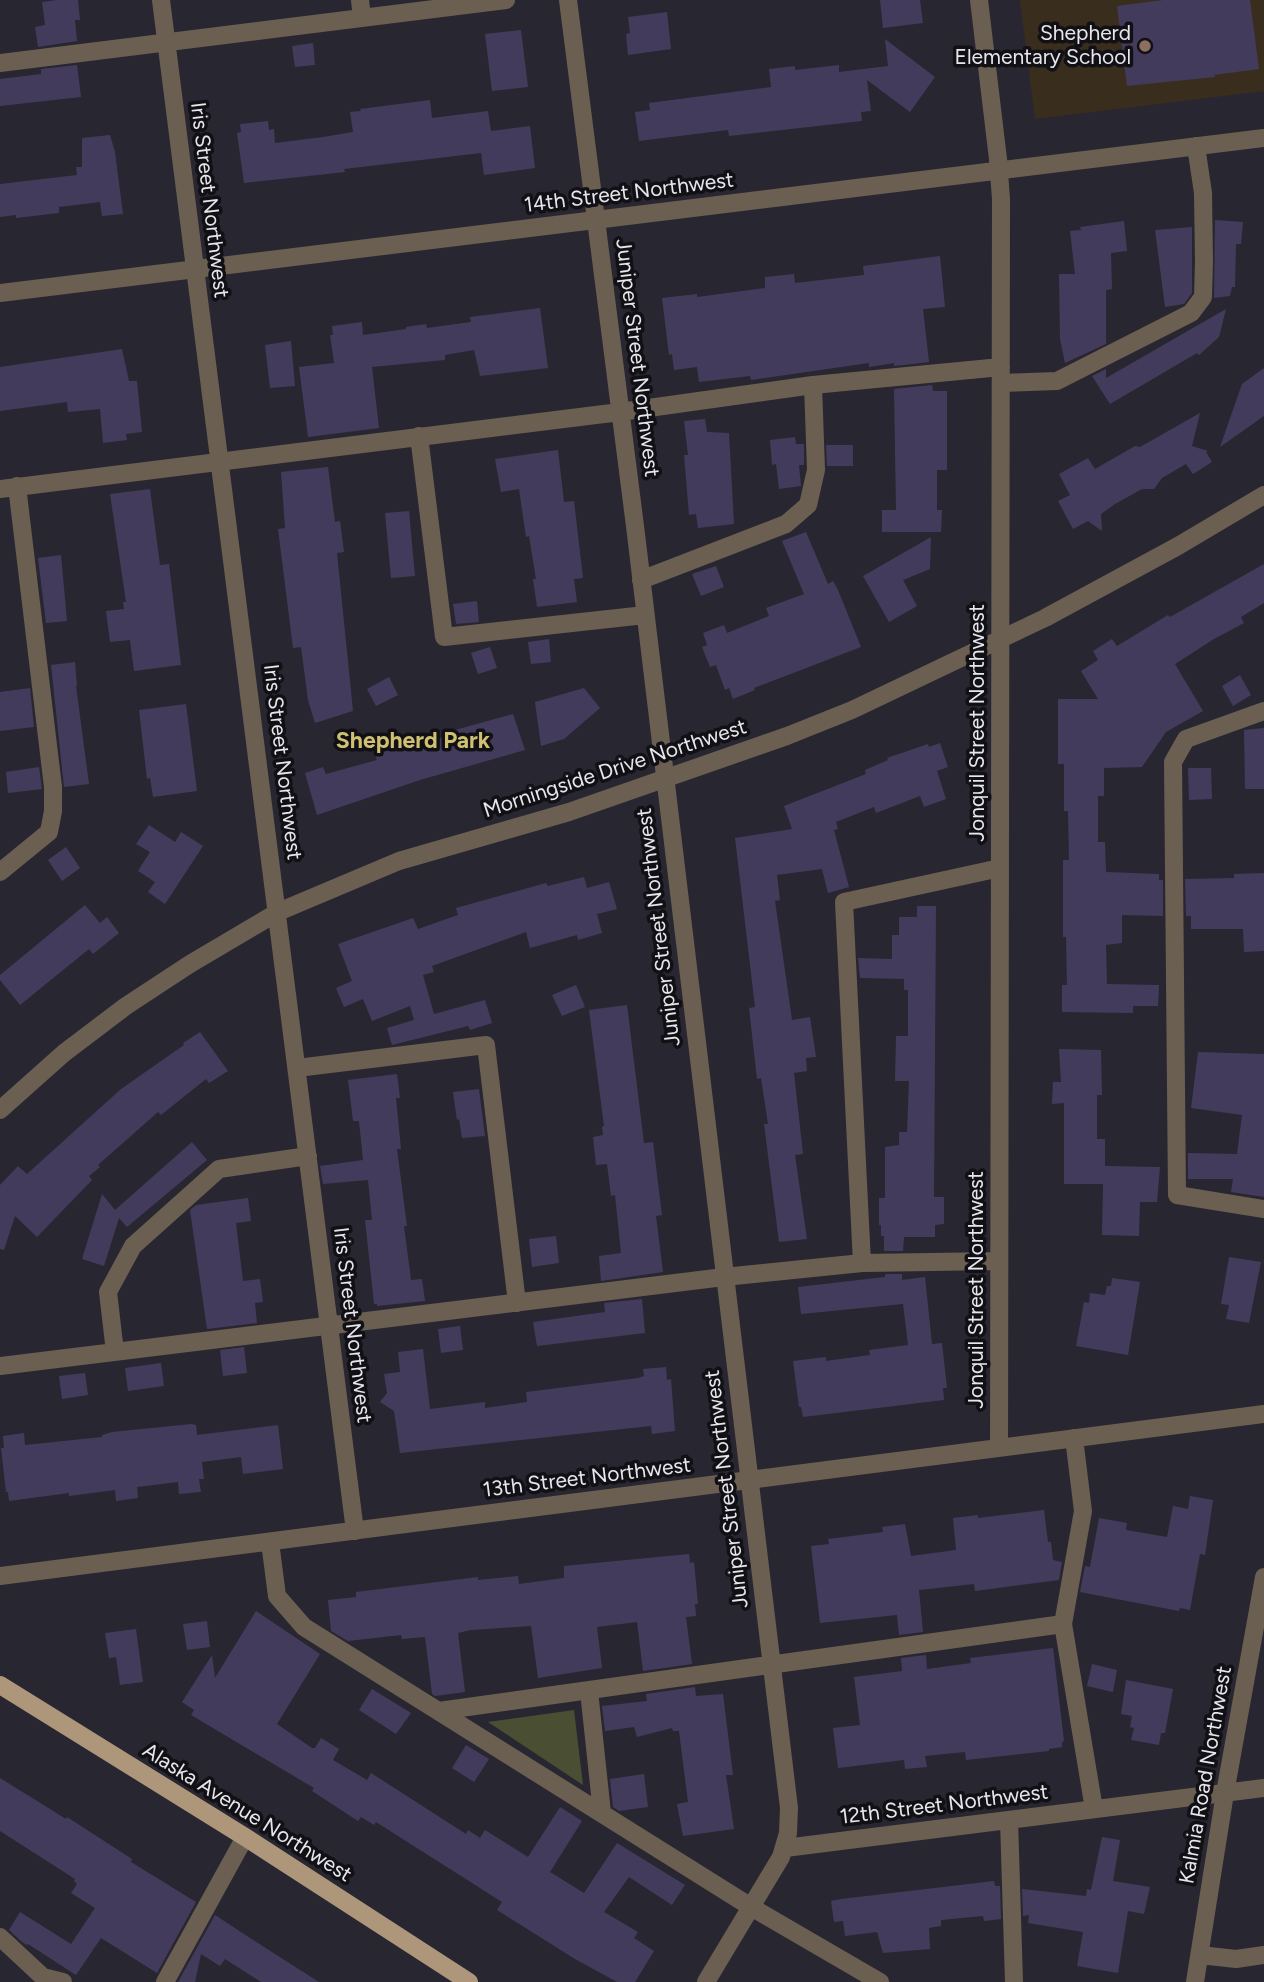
<!DOCTYPE html>
<style>
body{margin:0}
canvas{display:block;background:#282630}
</style>
<canvas width="1264" height="1982"></canvas>
<script>
const context = document.querySelector('canvas').getContext('2d');
context.lineJoin = 'round';
function fillPath(path, color) { context.fillStyle = color; context.fill(path, 'evenodd'); }
const poly = rows => new Path2D(rows.map(r => 'M' + r).join(''));
function stroke(path, color, width, dash) { context.strokeStyle = color; context.lineWidth = width; context.lineCap = dash ? 'butt' : 'round'; context.setLineDash(dash || []); context.stroke(path); }
function drawText(font, color, halo, rows, align = 'center') {
  context.font = font + ' Figtree,sans-serif'; context.lineWidth = 7; context.setLineDash([]); context.textBaseline = 'middle'; context.strokeStyle = halo; context.fillStyle = color; for (const [text, x, y, turn = 0] of rows) {
    context.save(); context.translate(x, y); context.rotate((+turn || 0) * Math.PI / 180); context.textAlign = isNaN(turn) ? turn : align; if (halo) context.strokeText(text, 0, 0); context.fillText(text, 0, 0); context.restore();
  }
}
const education = poly([
 [1020,0,1264,0,1264,91,1035,119]
]);
const green = poly([
 [574,1710,583,1785,488,1722]
]);
const building = poly([
 [57,0,78,0,80,20,75,20,77,41,38,47,35,27,45,25,42,2],
 [880,0,920,0,923,23,883,28],
 [1163,0,1250,0,1259,69,1214,75,1215,77,1127,86,1117,6],
 [667,12,671,49,628,55,626,34,630,33,628,17],
 [521,30,528,87,492,91,485,34],
 [885,39,935,77,910,112,867,80,871,111,861,112,862,121,729,136,728,130,639,141,635,112,650,110,649,103,771,87,769,69,795,66,795,70,839,65,839,72,888,66],
 [313,43,315,65,295,67,292,46],
 [77,65,81,97,0,106,0,79,41,74,41,69],
 [430,100,432,118,488,111,491,131,530,126,535,168,484,175,481,153,344,169,345,172,244,183,237,133,241,132,240,124,268,121,269,130,274,129,275,143,323,137,353,132,350,112,361,111,360,109],
 [110,135,115,152,123,214,102,216,100,202,59,207,59,213,16,218,16,215,0,217,0,184,77,175,76,167,82,167,82,138],
 [1215,220,1243,222,1241,244,1236,244,1235,287,1232,287,1230,296,1214,298],
 [1124,221,1127,251,1111,253,1112,289,1106,290,1106,344,1065,363,1060,339,1059,274,1075,274,1070,231,1081,230,1080,227],
 [1192,227,1192,293,1184,304,1165,307,1155,230],
 [940,256,945,307,923,309,929,362,894,366,894,363,869,367,869,363,751,380,750,376,699,382,697,367,674,370,672,354,669,355,662,298,697,294,697,297,765,288,765,277,794,274,795,283,864,275,863,266],
 [540,308,548,368,480,376,474,350,445,355,445,360,372,367,379,428,308,437,299,367,334,363,330,335,333,335,332,326,362,322,363,335,406,329,406,327,426,324,427,328,471,322,470,317],
 [1226,309,1219,337,1199,355,1197,353,1110,404,1092,376,1106,369,1106,378],
 [291,341,295,386,270,388,265,345],
 [122,349,129,381,137,381,142,432,126,434,127,440,103,443,100,409,68,412,67,402,0,411,0,367],
 [1264,368,1264,416,1220,447,1242,384],
 [932,385,933,391,947,391,947,470,937,470,937,510,942,510,941,532,882,532,882,510,896,510,894,389],
 [1200,413,1192,446,1208,451,1206,452,1212,462,1193,474,1186,464,1162,478,1154,489,1142,489,1115,504,1101,514,1102,531,1088,521,1073,529,1058,501,1070,495,1059,474,1088,458,1095,469,1135,446,1140,447],
 [705,419,707,432,729,433,734,524,698,528,696,514,689,515,684,455,688,455,684,421],
 [795,437,796,444,804,444,804,465,799,465,801,486,779,489,776,464,772,465,770,440],
 [826,445,853,445,853,466,827,466],
 [558,450,564,502,574,501,583,578,574,579,577,602,537,607,533,579,536,579,529,536,526,537,519,489,501,492,495,459],
 [328,467,335,522,340,521,344,552,337,553,353,711,315,723,308,700,301,647,293,648,278,529,285,528,281,472],
 [150,489,160,565,169,564,181,665,134,671,130,640,110,642,106,611,124,609,123,602,126,602,110,494],
 [409,511,415,576,391,578,385,513],
 [806,532,828,584,833,581,838,590,861,647,754,688,755,690,733,699,729,688,725,690,716,665,710,667,702,647,707,645,703,633,724,625,727,633,769,616,766,608,804,594,782,541],
 [931,537,930,569,903,580,917,606,889,622,863,576],
 [61,555,67,621,46,623,38,558],
 [1264,564,1264,603,1241,617,1244,623,1214,639,1175,664,1203,711,1166,732,1142,767,1104,768,1104,796,1098,796,1098,842,1105,842,1106,872,1159,874,1159,880,1163,880,1163,916,1122,915,1122,943,1106,945,1107,984,1159,985,1158,1006,1133,1006,1133,1013,1062,1012,1062,985,1067,985,1066,937,1063,937,1063,860,1069,860,1068,811,1064,811,1064,764,1058,764,1058,699,1098,699,1081,671,1098,660,1093,651,1112,639,1117,646,1168,615,1170,617],
 [716,566,724,587,701,596,692,574],
 [477,601,479,622,456,624,453,604],
 [549,639,551,662,531,664,528,642],
 [490,647,497,668,478,674,471,653],
 [75,662,77,686,76,686,89,784,64,787,51,665],
 [1240,675,1251,695,1233,706,1222,686],
 [389,677,398,695,376,706,367,689],
 [30,688,34,727,0,731,0,692],
 [584,688,600,708,564,739,541,746,535,702],
 [186,704,197,791,153,797,150,778,147,779,139,710],
 [513,714,525,750,420,780,317,815,305,773,323,767,326,774,377,760,374,753,407,742,409,746,456,734,455,730],
 [1264,728,1264,789,1245,789,1244,730],
 [940,743,948,767,937,771,946,799,924,807,920,796,876,813,874,807,836,822,838,829,834,830,849,887,828,893,822,869,777,875,780,900,775,901,792,1020,810,1017,816,1057,806,1058,807,1071,794,1073,803,1154,795,1155,807,1239,779,1242,764,1124,768,1124,761,1078,757,1079,749,1008,755,1007,735,838,792,829,784,806,866,774,865,770,888,760,887,758,928,744,929,747],
 [39,767,42,789,8,793,6,772],
 [1188,768,1211,768,1212,799,1189,800],
 [149,825,175,842,181,832,203,846,165,904,148,892,155,882,138,871,150,852,136,844],
 [66,847,80,868,62,881,48,860],
 [1264,873,1264,951,1244,952,1243,929,1191,929,1191,916,1186,916,1185,879,1234,878,1234,874],
 [584,877,587,888,609,882,617,909,597,914,602,933,578,940,577,935,530,948,526,932,432,966,434,972,423,975,434,1014,485,1000,492,1023,470,1030,468,1026,392,1045,387,1028,414,1020,410,1006,372,1021,363,999,344,1007,336,988,352,981,338,944,413,918,418,929,458,915,456,908,546,883,548,886],
 [85,905,100,923,107,917,119,933,93,954,89,949,20,1005,0,980,0,975],
 [917,906,936,906,934,1197,944,1197,944,1224,935,1225,935,1237,904,1237,903,1251,884,1251,884,1236,881,1236,881,1225,879,1225,879,1198,885,1198,885,1147,899,1145,899,1132,907,1132,909,1081,895,1081,896,1036,908,1036,908,990,904,990,904,979,860,978,858,958,892,959,892,935,899,935,899,917,917,917],
 [576,985,585,1007,562,1016,552,995],
 [627,1005,644,1143,653,1142,662,1215,656,1216,663,1272,601,1281,599,1256,621,1253,615,1195,611,1196,607,1164,596,1165,593,1137,603,1135,602,1127,604,1126,589,1010],
 [200,1032,228,1071,209,1083,206,1079,161,1115,158,1112,98,1165,100,1167,89,1176,92,1180,37,1237,15,1216,4,1250,0,1249,0,1185,18,1166,27,1174,121,1089,184,1045,183,1043],
 [1059,1049,1101,1050,1102,1095,1097,1095,1097,1139,1105,1139,1105,1166,1160,1167,1157,1202,1140,1202,1139,1236,1102,1235,1103,1184,1064,1184,1064,1103,1052,1104,1053,1082,1061,1082],
 [1198,1052,1264,1054,1264,1197,1231,1192,1233,1179,1188,1179,1188,1153,1237,1154,1242,1115,1191,1108],
 [397,1074,400,1098,396,1098,401,1149,397,1149,407,1226,404,1226,411,1280,422,1279,425,1301,377,1306,377,1304,374,1304,365,1220,372,1220,368,1180,323,1184,320,1166,363,1160,359,1121,353,1121,348,1080],
 [479,1089,485,1136,462,1138,459,1119,457,1120,453,1092],
 [192,1142,207,1160,127,1227,119,1218,104,1266,82,1259,102,1194,115,1210],
 [248,1198,251,1221,236,1223,243,1281,260,1279,263,1302,255,1303,257,1323,207,1329,190,1210,196,1205],
 [556,1236,559,1263,532,1267,529,1239],
 [1229,1257,1261,1262,1249,1323,1226,1319,1229,1305,1221,1304],
 [885,1274,902,1274,902,1280,925,1277,932,1344,942,1343,947,1388,943,1388,944,1400,803,1417,801,1407,799,1407,793,1361,826,1357,826,1361,870,1355,869,1350,908,1345,903,1304,801,1314,798,1287,885,1277],
 [1112,1278,1140,1282,1128,1355,1076,1346,1084,1302,1089,1303,1090,1293,1105,1295,1107,1286,1111,1286],
 [642,1299,645,1333,537,1346,533,1322,605,1312,604,1303],
 [460,1326,463,1350,441,1353,438,1329],
 [244,1347,247,1373,223,1376,220,1350],
 [423,1349,430,1409,485,1402,485,1408,527,1402,526,1392,638,1378,644,1376,643,1369,666,1367,667,1380,671,1379,675,1431,652,1434,651,1426,400,1453,394,1411,380,1402,387,1393,384,1374,400,1372,398,1352],
 [161,1363,164,1386,128,1391,125,1368],
 [85,1373,88,1395,62,1399,59,1376],
 [191,1424,196,1425,197,1435,278,1425,283,1469,243,1474,241,1457,202,1462,204,1479,199,1479,201,1492,179,1494,178,1482,137,1487,138,1498,116,1501,115,1490,69,1496,69,1493,9,1501,8,1492,6,1492,1,1448,4,1448,3,1436,24,1433,25,1445,102,1437,102,1435,112,1432],
 [1190,1496,1213,1500,1205,1555,1200,1554,1190,1610,1180,1608,1179,1611,1080,1592,1085,1566,1090,1567,1099,1518,1127,1523,1126,1530,1167,1537,1173,1506,1188,1509],
 [1044,1510,1048,1542,1051,1542,1053,1560,1062,1562,1059,1580,975,1591,974,1584,919,1590,923,1632,899,1635,897,1615,820,1623,811,1546,829,1544,828,1539,883,1532,882,1527,905,1524,911,1556,956,1550,953,1518,978,1515,978,1518],
 [689,1554,690,1563,694,1562,698,1604,695,1604,696,1616,686,1617,692,1664,643,1671,637,1622,597,1627,602,1668,538,1678,531,1626,471,1630,458,1633,465,1692,435,1696,432,1694,425,1637,402,1639,401,1635,348,1641,331,1631,328,1600,356,1597,356,1592,478,1577,478,1580,518,1576,519,1584,564,1578,564,1566],
 [256,1611,320,1654,277,1724,312,1748,315,1748,321,1738,339,1749,333,1760,367,1780,371,1773,466,1834,468,1830,480,1838,485,1830,528,1857,560,1807,582,1821,550,1872,584,1893,617,1843,685,1885,672,1905,629,1877,604,1912,638,1932,634,1938,654,1951,635,1982,617,1982,575,1959,497,1910,502,1902,376,1822,374,1825,361,1817,358,1821,312,1791,314,1788,191,1715,194,1710,182,1702,212,1655,215,1678],
 [207,1621,210,1647,187,1650,183,1624],
 [136,1629,143,1682,120,1685,116,1657,109,1658,105,1633],
 [1053,1648,1064,1741,1062,1742,1062,1747,1049,1749,1049,1751,966,1760,965,1752,925,1756,927,1767,905,1769,904,1760,838,1768,833,1728,860,1725,854,1677,902,1671,901,1658,926,1655,927,1669,971,1663,970,1658],
 [1092,1664,1117,1670,1113,1692,1087,1686],
 [1126,1680,1173,1689,1165,1733,1161,1733,1159,1745,1131,1740,1134,1728,1130,1727,1132,1716,1121,1714],
 [695,1687,696,1696,723,1694,733,1775,726,1775,734,1829,683,1836,677,1804,688,1802,679,1731,673,1731,672,1728,637,1737,634,1727,605,1731,602,1706,647,1701,646,1694],
 [372,1689,411,1713,396,1734,359,1710],
 [466,1745,489,1759,474,1782,452,1768],
 [644,1774,648,1807,619,1811,613,1807,610,1779],
 [0,1778,66,1819,67,1817,132,1859,131,1862,196,1902,157,1973,101,1938,76,1975,28,1944,27,1945,22,1942,9,1930,20,1912,71,1944,95,1908,71,1893,77,1884,74,1881,75,1879,0,1831],
 [1102,1837,1120,1840,1113,1881,1150,1887,1144,1914,1128,1911,1118,1973,1077,1966,1083,1932,1028,1923,1029,1915,1023,1916,1022,1889,1086,1896,1087,1889,1091,1890],
 [994,1881,995,1886,1000,1886,1001,1919,984,1921,983,1916,941,1920,941,1926,929,1928,930,1949,883,1953,877,1932,845,1936,843,1921,834,1922,831,1901,841,1899],
 [215,1915,250,1938,319,1982,261,1982,225,1959,220,1966,201,1954,195,1982,178,1982]
]);
const minor = poly([
 [161,0,355,1531],
 [360,0,362,18],
 [568,0,635,526,789,1808,788,1833,781,1857,706,1982],
 [979,0,998,159,1001,199,999,1448],
 [0,63,506,0],
 [0,293,1264,138],
 [1001,383,1057,381,1191,313,1203,297,1204,262,1203,193,1196,146],
 [419,436,444,637,645,615],
 [0,489,620,412,813,385],
 [641,580,786,524,808,505,816,470,813,385,1001,367],
 [1264,711,1186,739,1173,762,1177,1195,1264,1209],
 [0,872,49,832,53,811,53,787,17,486],
 [297,1068,486,1045,517,1303],
 [0,1110,64,1053,126,1006,190,964,278,912,399,861,569,812,787,736,852,710,1045,618,1178,546,1264,495],
 [862,1263,844,902,1000,868],
 [115,1352,108,1292,133,1246,219,1169,308,1156],
 [0,1366,724,1277,862,1263,999,1261],
 [1074,1438,1083,1511,1063,1624,1094,1809],
 [270,1542,277,1596,304,1627,751,1907,880,1982],
 [0,1576,1264,1414],
 [589,1691,602,1813],
 [439,1711,1063,1624],
 [1009,1820,1014,1982],
 [785,1848,1264,1788],
 [0,1937,43,1977,63,1982],
 [1200,1955,1236,1959,1264,1955],
 [165,1982,245,1837],
 [1195,1982,1225,1793,1264,1577]
]);
const major = poly([
 [0,1685,245,1837,469,1982]
]);
const markers = [
 [1145,46,7,"#8d6e63"]
];
const poiNames = [
 ["Shepherd",1131,34],
 ["Elementary School",1131,58]
];
const streetNames = [
 ["14th Street Northwest",629,193,-7],
 ["Iris Street Northwest",209,200,83],
 ["Juniper Street Northwest",637,358,83],
 ["Jonquil Street Northwest",978,723,-90],
 ["Iris Street Northwest",282,762,83],
 ["Morningside Drive Northwest",615,769,-18],
 ["Juniper Street Northwest",659,927,-97],
 ["Jonquil Street Northwest",977,1290,-90],
 ["Iris Street Northwest",352,1325,83],
 ["13th Street Northwest",587,1478,-7],
 ["Juniper Street Northwest",727,1489,-97],
 ["Kalmia Road Northwest",1206,1775,-80],
 ["12th Street Northwest",944,1805,-7],
 ["Alaska Avenue Northwest",247,1813,32]
];
const neighbourhoodNames = [
 ["Shepherd Park",413,741]
];
fillPath(education, '#392d1e');
fillPath(green, '#4a4e33');
fillPath(building, '#433b5c');
stroke(minor, '#6b5f52', 18);
stroke(major, '#ad967a', 18);
for (const [x, y, r, color] of markers) { const dot = new Path2D(); dot.arc(x, y, r, 0, 2 * Math.PI); context.fillStyle = color; context.fill(dot); stroke(dot, '#111014', 2.5); }
drawText('21px', '#e8e6ed', '#111014', poiNames, 'right');
drawText('21px', '#e8e6ed', '#111014', streetNames);
drawText('bold 23px', '#cfc072', '#111014', neighbourhoodNames);
</script>
